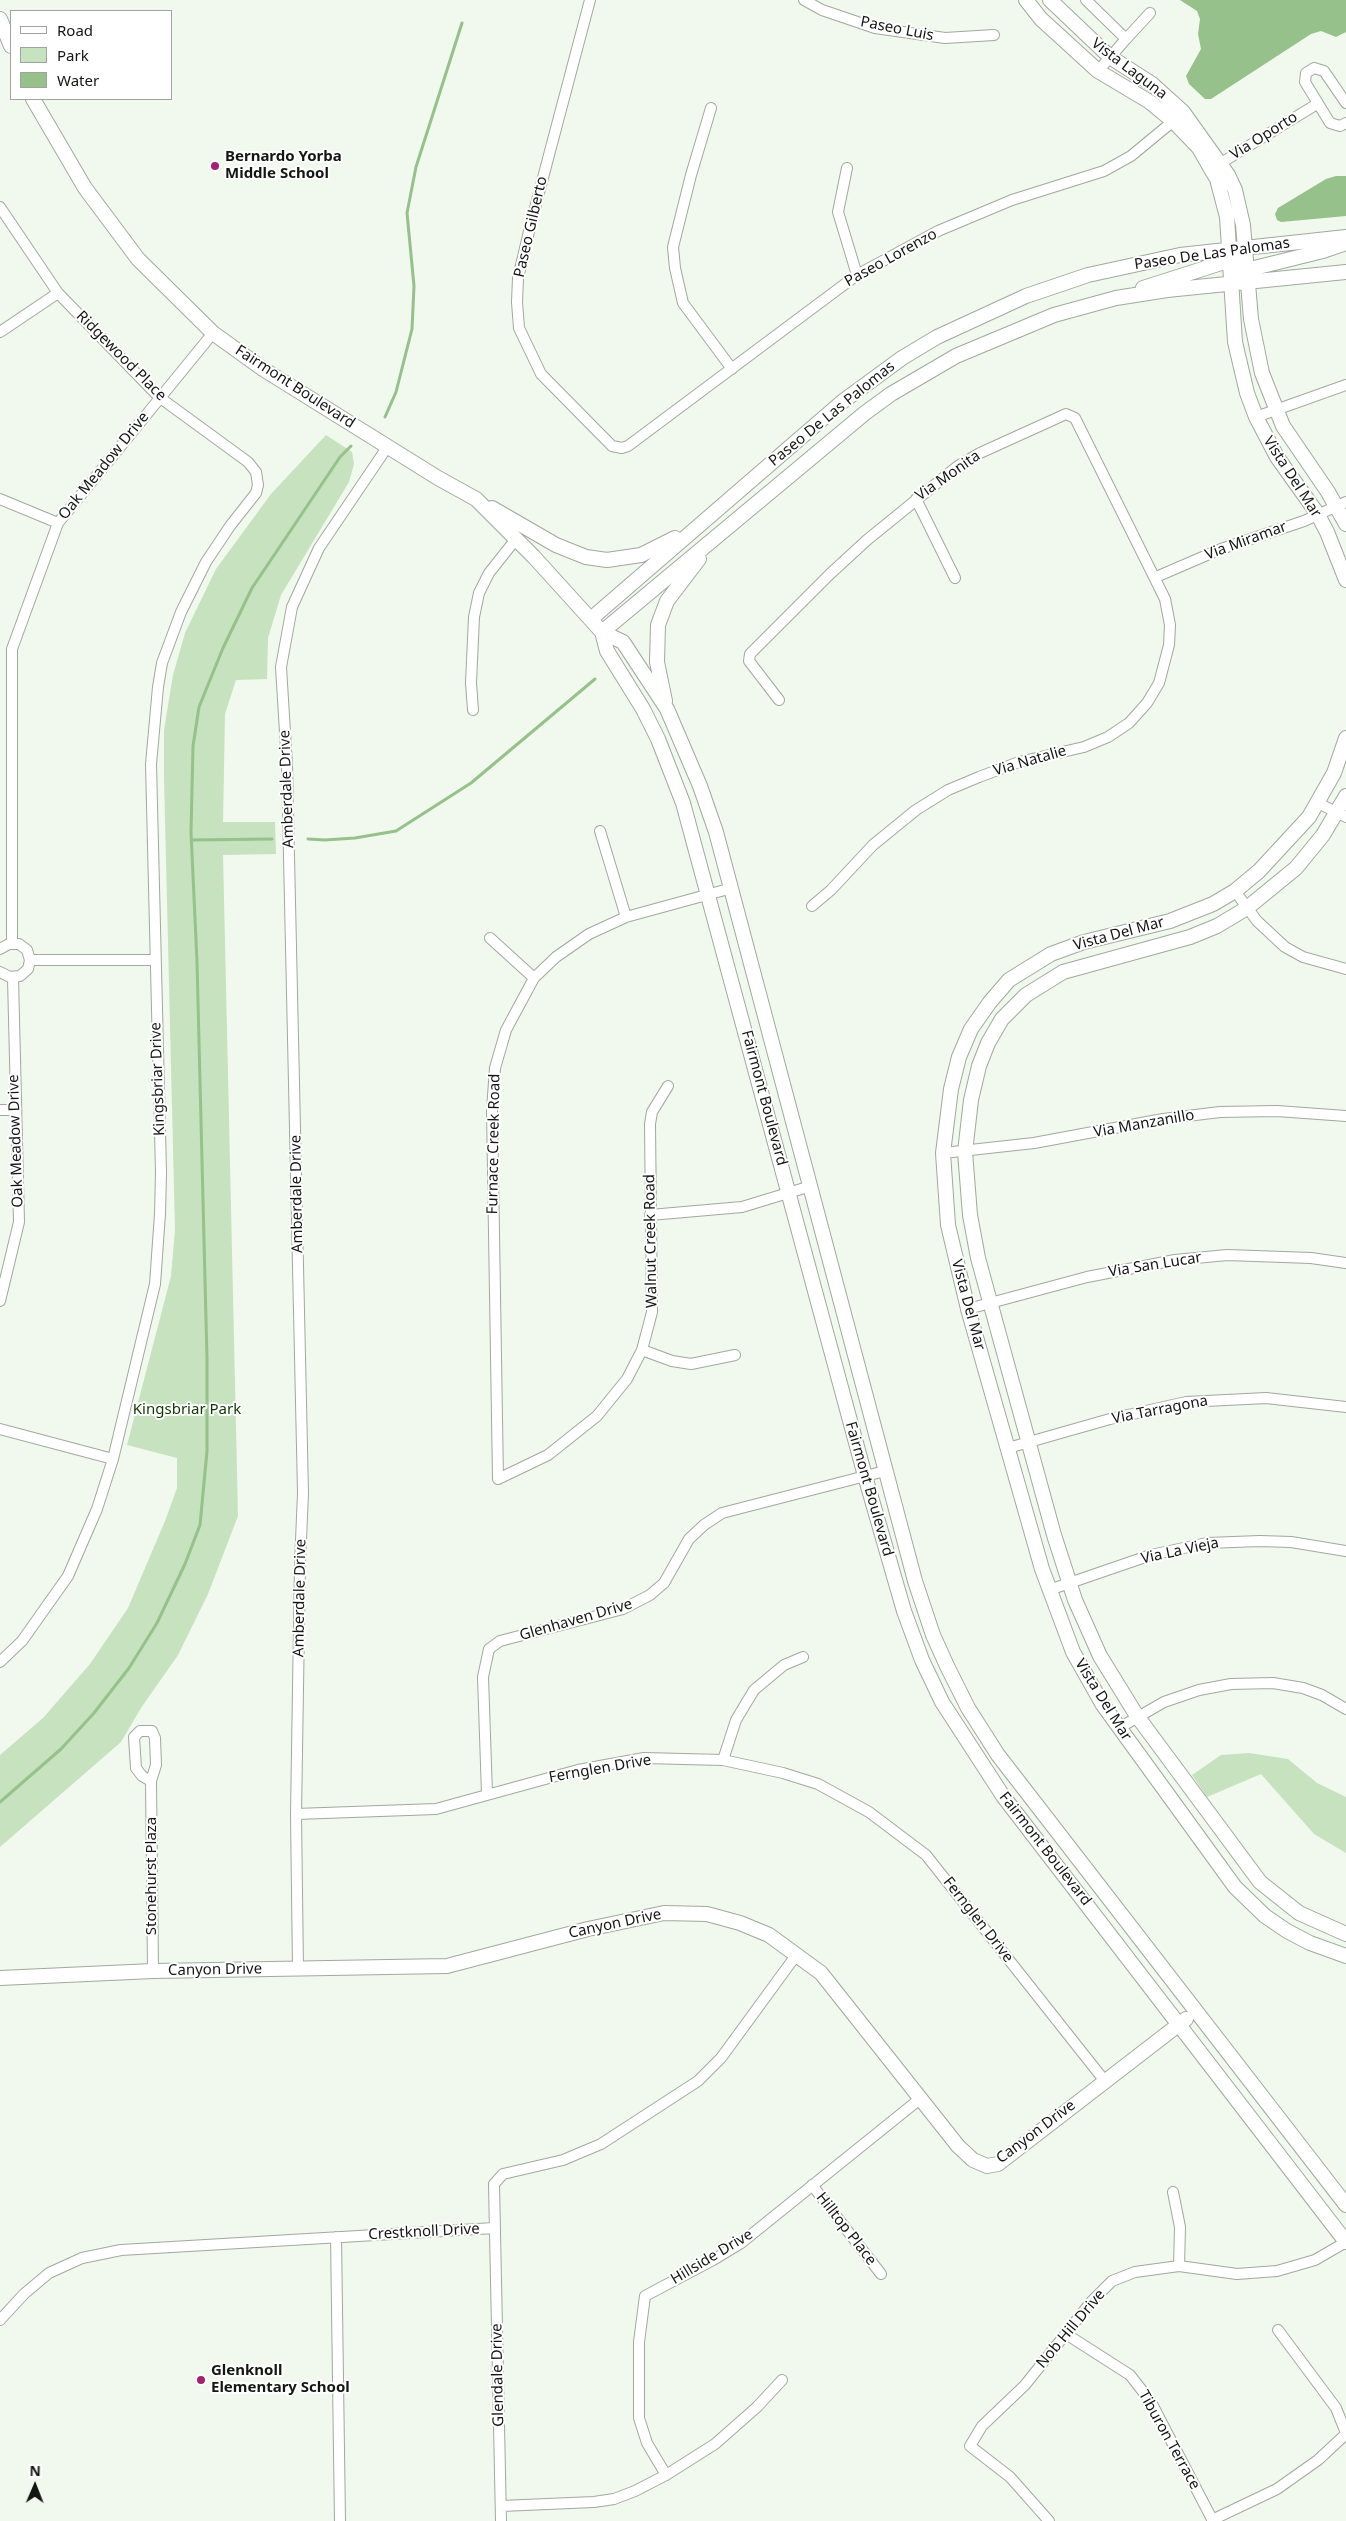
<!DOCTYPE html>
<style>
body{margin:0}
#map{position:relative;width:1346px;height:2521px;overflow:hidden;background:#f1f8ee;font-family:"Noto Sans",sans-serif}
canvas{display:block}
.legend{position:absolute;left:10px;top:10px;width:162px;height:90px;box-sizing:border-box;background:#fff;border:1px solid #a1a2a1;margin:0;padding:6px 9px;list-style:none;font-size:15px;color:#141613}
.legend li{display:flex;align-items:center;gap:10px;height:25px}
.legend b{width:25px;border:1px solid #a1a2a1}
.north{position:absolute;left:10px;top:2461px;width:50px;height:50px;-webkit-text-stroke:4px #fff;paint-order:stroke;rotate:1deg;font-size:14px;font-weight:700;line-height:20px;text-align:center;color:#141613}
.north::after{content:'';display:block;margin:auto;width:18px;height:22px;background:#141613;clip-path:polygon(50% 0,100% 100%,50% 72%,0 100%)}
</style>
<div id="map">
<canvas width="1346" height="2521"></canvas>
<ul class="legend">
<li><b style="height:6px;background:#fff"></b>Road</li>
<li><b style="height:14px;background:#c6e2be"></b>Park</li>
<li><b style="height:14px;background:#96c18a"></b>Water</li>
</ul>
<div class="north">N</div>
</div>
<script>
const context = document.querySelector('canvas').getContext('2d');
context.lineJoin = 'round';
function fillPath(path, color) { context.fillStyle = color; context.fill(path, 'evenodd'); }
const poly = rows => new Path2D(rows.map(r => 'M' + r).join(''));
function stroke(path, color, width, dash) { context.strokeStyle = color; context.lineWidth = width; context.lineCap = dash ? 'butt' : 'round'; context.setLineDash(dash || []); context.stroke(path); }
function drawText(font, color, halo, rows, align = 'center') {
  context.font = font + ' "Noto Sans",sans-serif'; context.lineWidth = 4; context.setLineDash([]); context.textBaseline = 'middle'; context.strokeStyle = halo; context.fillStyle = color; for (const [text, x, y, turn = 0] of rows) {
    context.save(); context.translate(x, y); context.rotate((+turn || 0) * Math.PI / 180); context.textAlign = isNaN(turn) ? turn : align; if (halo) context.strokeText(text, 0, 0); context.fillText(text, 0, 0); context.restore();
  }
}
const green = poly([
 [326,435,352,452,354,464,349,482,281,595,268,638,267,679,236,680,225,714,223,822,275,822,276,854,223,855,238,1516,208,1594,178,1655,141,1708,121,1742,0,1847,0,1755,43,1718,90,1664,128,1608,165,1521,177,1488,177,1458,127,1445,171,1276,175,1230,164,778,164,730,173,675,185,633,216,569,271,494],
 [1249,1753,1288,1759,1317,1783,1346,1797,1346,1853,1314,1834,1261,1774,1207,1797,1192,1775,1221,1755]
]);
const water = poly([
 [1180,0,1346,0,1346,32,1336,37,1321,31,1311,34,1211,99,1205,99,1189,84,1186,76,1201,49,1198,34,1200,19,1197,11],
 [1336,176,1346,176,1346,216,1281,222,1277,220,1275,214,1278,208,1326,179]
]);
const stream = poly([
 [385,417,396,392,412,329,414,286,407,213,416,167,462,23],
 [308,839,325,840,355,838,396,831,471,783,595,679],
 [191,840,272,839],
 [0,1802,61,1749,94,1713,129,1668,157,1623,185,1564,200,1525,207,1451,207,1359,197,962,191,832,193,746,199,707,223,648,252,588,340,457,351,446]
]);
const street = poly([
 [590,0,531,223,518,278,517,302,519,328,541,374,612,446,622,448,628,446,857,275,938,231,1012,200,1104,171,1131,156,1177,118],
 [804,0,822,10,875,28,945,38,994,35],
 [1086,0,1126,39,1150,13],
 [1098,71,1126,39],
 [1346,103,1324,71,1314,68,1306,73,1305,82,1330,123,1340,126,1346,123],
 [711,108,691,175,673,247,675,268,683,303,732,369],
 [1216,166,1317,104],
 [847,168,838,212,857,275],
 [0,207,58,293,159,397,248,462,256,472,258,485,256,493,230,526,206,562,181,612,162,663,158,687,151,764,161,1172,160,1214,155,1284,113,1459,97,1509,68,1576,22,1641,0,1662],
 [0,332,58,293],
 [1256,417,1346,385],
 [0,499,58,523],
 [916,499,955,578],
 [1156,577,1221,549,1304,521,1346,502],
 [779,700,749,661,750,654,830,574,867,540,958,466,980,453,1066,414,1075,418,1165,599,1170,625,1169,645,1159,683,1147,703,1129,723,1108,737,1084,747,1019,762,979,777,948,790,916,810,873,845,831,890,812,906],
 [473,710,471,683,474,617,479,593,489,573,516,539],
 [1318,803,1346,817],
 [600,831,626,917],
 [1235,891,1257,921,1285,947,1303,957,1346,969],
 [490,938,534,978],
 [12,943,12,649,58,523,213,333],
 [0,949,9,944,19,944,27,950,30,960,28,969,20,976,10,977,0,972],
 [30,960,154,960],
 [668,1086,652,1112,650,1124,652,1312,642,1350,627,1379,597,1416,548,1455,498,1479,492,1110,495,1068,506,1030,534,978,556,957,589,934,626,917,732,888],
 [0,1110,15,1110],
 [943,1153,1034,1143,1163,1119,1220,1112,1277,1111,1346,1116],
 [650,1215,742,1207,811,1186],
 [0,1301,19,1222,13,978],
 [968,1309,1087,1277,1175,1260,1227,1255,1311,1258,1346,1263],
 [642,1350,672,1361,691,1364,735,1355],
 [0,1429,113,1459],
 [1008,1448,1110,1419,1186,1402,1266,1398,1346,1407],
 [1049,1590,1151,1555,1207,1543,1260,1541,1291,1542,1346,1551],
 [1119,1728,1164,1702,1199,1690,1231,1684,1273,1683,1303,1688,1322,1695,1346,1709],
 [723,1760,736,1720,754,1690,784,1665,803,1657],
 [151,1781,142,1776,136,1768,134,1737,140,1731,152,1731,155,1738,156,1765,151,1781,153,1971],
 [487,1794,483,1677,489,1649,500,1641,623,1609,650,1595,664,1583,689,1539,704,1525,722,1513,885,1471],
 [296,1814,436,1809,578,1770,644,1758,723,1760,783,1773,818,1784,869,1812,926,1855,1104,2080],
 [298,1969,296,1814,300,1564,303,1493,287,765,281,667,292,607,319,548,388,446],
 [812,2185,881,2274],
 [1173,2192,1180,2227,1179,2266],
 [336,2237,340,2521],
 [0,2320,24,2294,49,2273,82,2258,121,2250,494,2228],
 [1278,2330,1336,2408,1346,2433],
 [1066,2334,1130,2375,1151,2402,1213,2521],
 [666,2475,647,2443,639,2418,639,2342,645,2296,713,2260,741,2243,921,2098],
 [501,2506,594,2502,614,2499,635,2491,666,2475,715,2444,757,2407,782,2380],
 [1212,2520,1277,2489,1318,2460,1346,2434],
 [501,2521,494,2184,503,2174,563,2160,601,2144,698,2081,721,2058,797,1954],
 [1049,2521,1010,2477,970,2446,982,2426,1025,2385,1091,2302,1112,2281,1135,2272,1179,2266,1237,2274,1277,2271,1315,2260,1346,2242]
]);
const secondary = poly([
 [1026,0,1041,19,1098,71,1150,102,1173,121,1199,148,1211,169,1217,179,1227,217,1235,342,1247,393,1256,417,1277,457,1317,513,1327,532,1346,580],
 [1050,0,1110,57,1152,84,1183,112,1228,175,1235,190,1243,225,1251,319,1262,373,1283,426,1328,492,1346,524],
 [0,19,11,46],
 [33,99,85,188,138,259,213,333,263,369,438,478,476,499,534,557,602,632,607,651,643,709,658,739,683,803,865,1476,904,1611,922,1660,942,1702,1003,1796,1346,2242],
 [1238,272,1323,251,1346,243],
 [1143,288,1237,258],
 [492,508,556,545,586,557,607,560,641,555,675,538],
 [592,618,842,402,902,358,937,337,1026,296,1088,275,1180,255,1346,237],
 [602,632,623,642,667,709,700,786,716,832,915,1581,933,1635,947,1666,968,1708,998,1755,1346,2205],
 [602,632,865,413,891,394,956,356,1054,315,1116,298,1167,290,1346,272],
 [665,701,657,662,658,625,667,601,699,559],
 [1346,738,1334,773,1309,817,1259,871,1235,891,1213,904,1170,921,1084,942,1051,954,1009,980,990,1002,971,1029,959,1057,951,1089,943,1153,948,1225,968,1309,1042,1569,1073,1652,1103,1705,1235,1887,1265,1916,1287,1931,1310,1943,1346,1956],
 [1346,796,1323,835,1296,868,1247,908,1217,926,1190,937,1063,972,1026,995,1002,1019,988,1043,979,1066,971,1100,965,1152,970,1215,978,1258,1054,1535,1075,1600,1100,1656,1137,1716,1260,1882,1299,1913,1346,1934],
 [0,1978,153,1971,447,1966,588,1929,664,1913,707,1914,740,1923,769,1935,821,1973,958,2146,973,2160,987,2166,998,2164,1186,2019]
]);
const markers = [
 [215,166,5,"#a32170"],
 [201,2380,5,"#a32170"]
];
const streetNames = [
 ["Paseo Luis",897,29,11],
 ["Vista Laguna",1129,69,37],
 ["Via Oporto",1264,136,-32],
 ["Paseo Gilberto",531,227,-77],
 ["Paseo De Las Palomas",1212,254,-8],
 ["Paseo Lorenzo",891,258,-29],
 ["Ridgewood Place",121,356,45],
 ["Fairmont Boulevard",295,387,33],
 ["Paseo De Las Palomas",832,414,-39],
 ["Oak Meadow Drive",104,466,-51],
 ["Via Monita",948,476,-35],
 ["Vista Del Mar",1292,477,57],
 ["Via Miramar",1246,541,-20],
 ["Via Natalie",1030,761,-16],
 ["Amberdale Drive",287,789,-92],
 ["Vista Del Mar",1119,934,-15],
 ["Kingsbriar Drive",158,1079,-92],
 ["Fairmont Boulevard",764,1098,75],
 ["Via Manzanillo",1144,1124,-10],
 ["Oak Meadow Drive",16,1141,-92],
 ["Furnace Creek Road",494,1144,-89],
 ["Amberdale Drive",297,1194,-91],
 ["Walnut Creek Road",651,1241,-91],
 ["Via San Lucar",1155,1265,-9],
 ["Vista Del Mar",968,1305,75],
 ["Via Tarragona",1160,1410,-11],
 ["Fairmont Boulevard",869,1489,74],
 ["Via La Vieja",1180,1551,-12],
 ["Amberdale Drive",300,1598,-89],
 ["Glenhaven Drive",576,1620,-16],
 ["Vista Del Mar",1103,1700,58],
 ["Fernglen Drive",600,1769,-10],
 ["Fairmont Boulevard",1045,1849,52],
 ["Stonehurst Plaza",152,1876,-90],
 ["Fernglen Drive",978,1920,52],
 ["Canyon Drive",615,1924,-12],
 ["Canyon Drive",215,1970,-1],
 ["Canyon Drive",1036,2132,-37],
 ["Hilltop Place",846,2229,52],
 ["Crestknoll Drive",424,2232,-3],
 ["Hillside Drive",712,2257,-31],
 ["Nob Hill Drive",1071,2329,-50],
 ["Glendale Drive",498,2375,-91],
 ["Tiburon Terrace",1169,2440,61]
];
const poiNames = [
 ["Bernardo Yorba",225,157],
 ["Middle School",225,174],
 ["Glenknoll",211,2371],
 ["Elementary School",211,2388]
];
const parkNames = [
 ["Kingsbriar Park",187,1410]
];
fillPath(green, '#c6e2be');
fillPath(water, '#96c18a');
stroke(stream, '#96c18a', 3);
stroke(street, '#a1a99f', 12);
stroke(secondary, '#a1a99f', 16);
stroke(street, '#fff', 10);
stroke(secondary, '#fff', 14);
for (const [x, y, r, color] of markers) { const dot = new Path2D(); dot.arc(x, y, r, 0, 2 * Math.PI); context.fillStyle = color; context.fill(dot); stroke(dot, '#fff', 2); }
drawText('15px', '#141613', '#fff', streetNames);
drawText('bold 15px', '#141613', '#fff', poiNames, 'left');
drawText('15px', '#0d3700', '#fff', parkNames);
</script>
